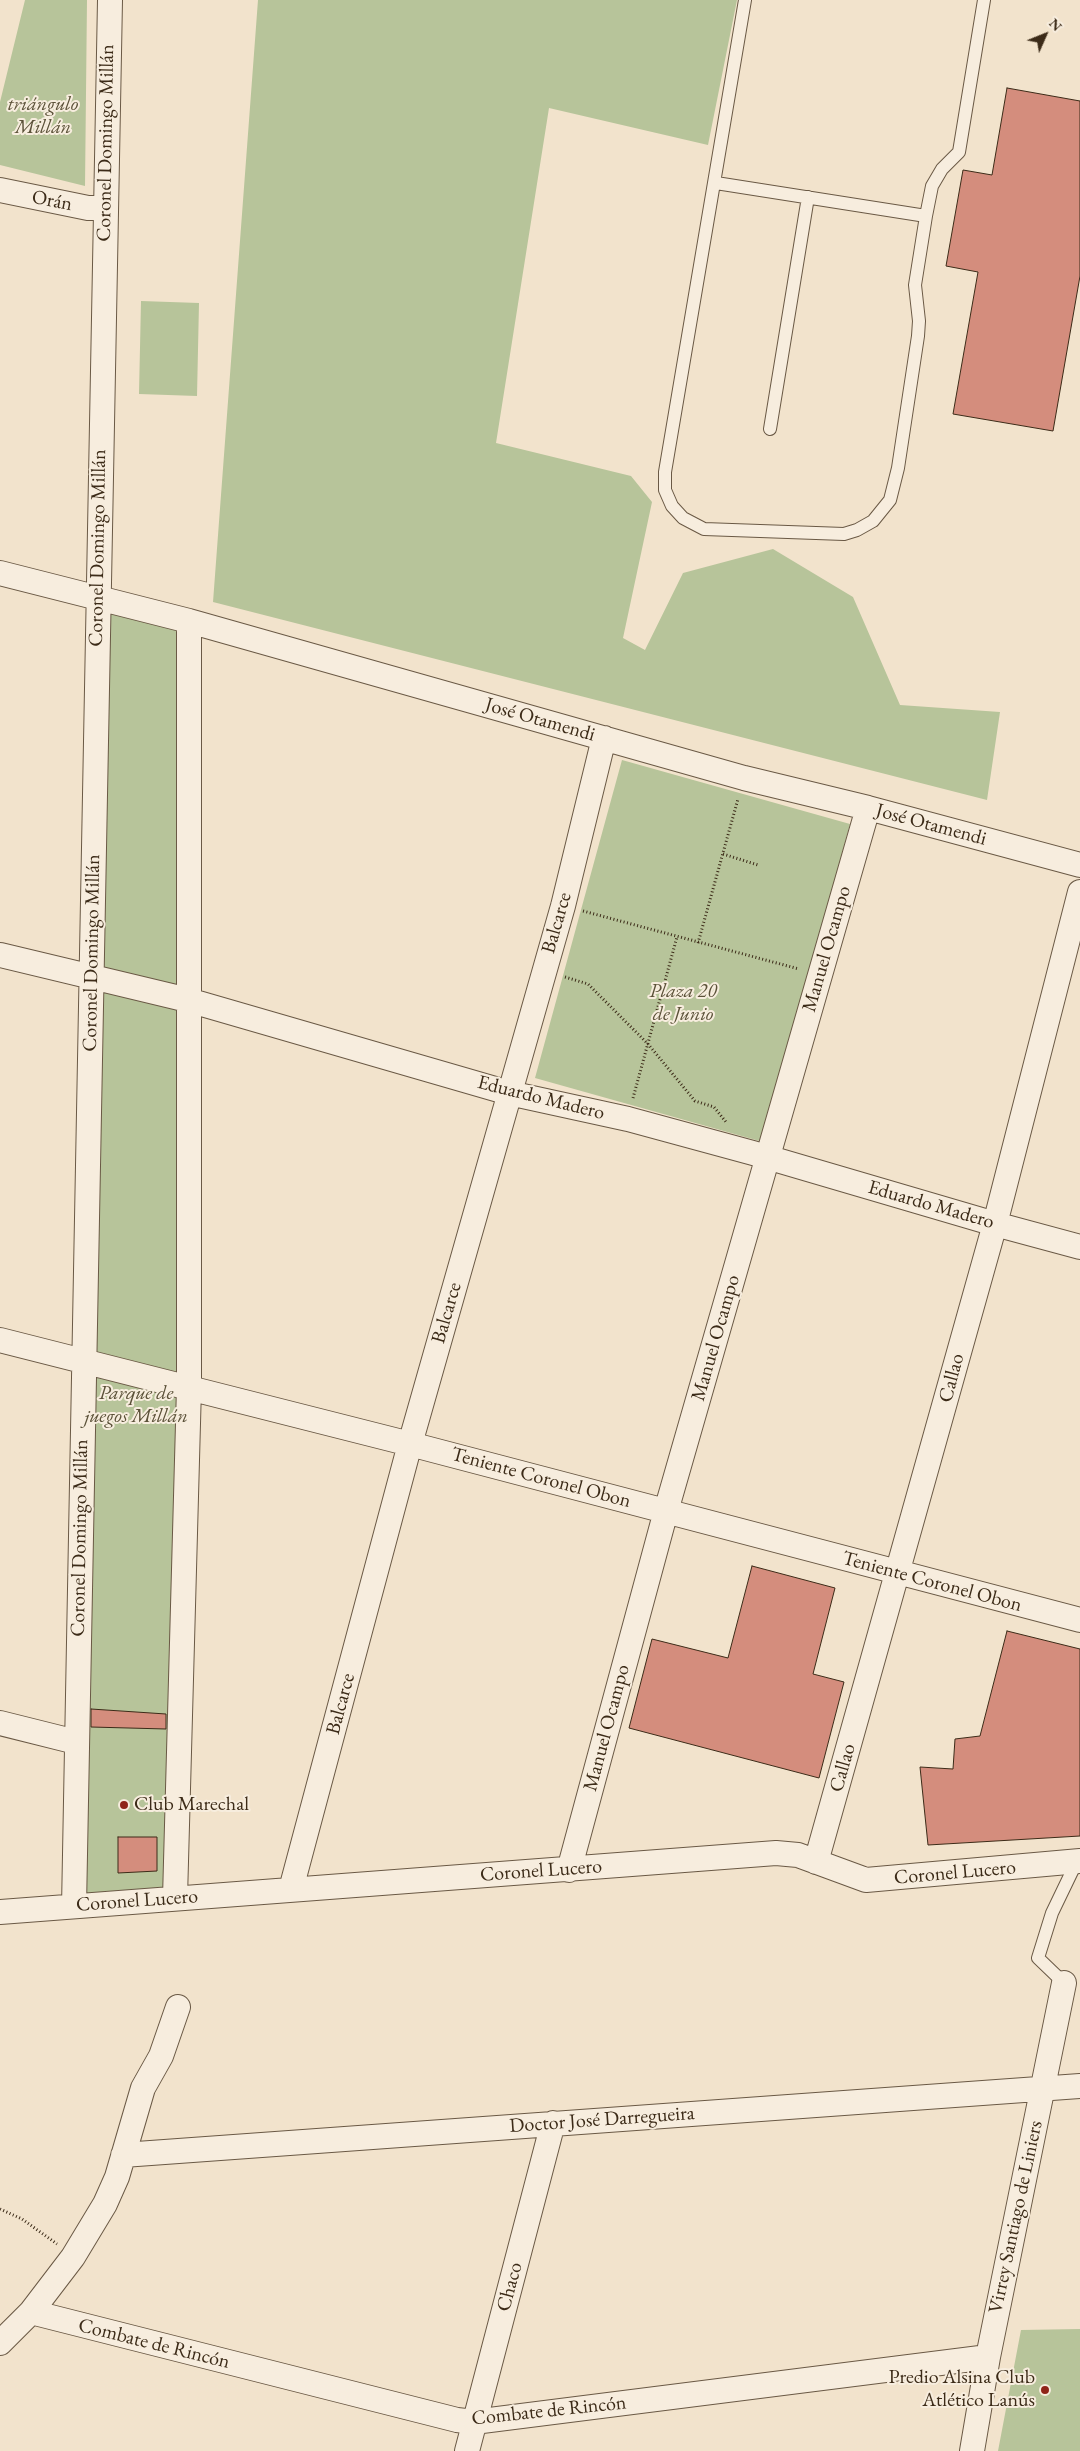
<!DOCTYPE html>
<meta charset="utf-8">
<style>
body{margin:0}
#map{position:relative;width:1080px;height:2451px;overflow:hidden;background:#f2e3cc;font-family:"EB Garamond",serif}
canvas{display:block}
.north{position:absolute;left:1020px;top:10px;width:50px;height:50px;-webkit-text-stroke:4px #f7edde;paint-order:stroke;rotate:46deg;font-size:14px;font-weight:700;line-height:20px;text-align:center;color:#3c2b18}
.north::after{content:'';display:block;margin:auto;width:18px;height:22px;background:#3c2b18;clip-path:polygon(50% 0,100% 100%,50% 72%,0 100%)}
</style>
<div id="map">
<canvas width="1080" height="2451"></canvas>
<div class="north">N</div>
</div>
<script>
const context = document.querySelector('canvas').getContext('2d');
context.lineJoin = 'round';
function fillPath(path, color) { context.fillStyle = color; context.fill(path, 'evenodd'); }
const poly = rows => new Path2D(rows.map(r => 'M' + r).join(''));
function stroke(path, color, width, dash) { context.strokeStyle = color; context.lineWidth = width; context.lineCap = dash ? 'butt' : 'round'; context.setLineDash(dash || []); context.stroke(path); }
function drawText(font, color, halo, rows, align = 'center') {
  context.font = font + ' "EB Garamond",serif'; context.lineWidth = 4; context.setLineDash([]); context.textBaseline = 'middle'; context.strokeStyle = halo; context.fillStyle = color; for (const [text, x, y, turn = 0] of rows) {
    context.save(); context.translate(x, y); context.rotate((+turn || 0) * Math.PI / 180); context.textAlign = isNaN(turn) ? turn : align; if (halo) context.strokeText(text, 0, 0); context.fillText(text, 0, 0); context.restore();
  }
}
const green = poly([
 [25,0,87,0,85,186,0,165,0,102],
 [258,0,737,0,708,145,549,108,496,443,631,476,652,502,623,638,645,650,683,573,773,549,853,597,900,705,1000,712,987,800,213,602],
 [141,301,199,303,197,396,139,394],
 [97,599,189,621,175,1898,74,1906],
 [622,760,850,824,763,1142,535,1078],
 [1080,2329,1080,2451,998,2451,1021,2330]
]);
const building = poly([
 [1007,88,1080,101,1080,276,1053,431,953,414,978,272,946,266,963,170,992,175,1007,88],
 [752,1566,835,1588,813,1674,844,1682,819,1778,629,1728,652,1639,728,1658,752,1566],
 [1007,1631,1080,1649,1080,1836,928,1845,920,1767,953,1769,955,1739,980,1736,1007,1631],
 [91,1709,166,1714,166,1729,91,1727,91,1709],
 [118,1837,157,1837,157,1871,118,1873,118,1837]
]);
const path = poly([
 [723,854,758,865],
 [583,911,799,969],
 [698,943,738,799],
 [565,977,588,984,648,1044,695,1101,714,1107,726,1122],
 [633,1098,677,937],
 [0,2209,22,2219,57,2244]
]);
const lane = poly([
 [745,0,665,472,665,490,672,506,683,518,704,529,844,534,857,530,873,521,890,500,898,468,918,336,919,321,915,285,926,216,932,186,942,169,959,152,984,0],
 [716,183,926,216],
 [770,429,808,197],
 [1064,1983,1038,1958,1052,1913,1077,1861]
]);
const street = poly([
 [0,190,88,208,105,208],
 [0,573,189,621,744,778,868,808,1080,865],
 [0,955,188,1000,509,1093,628,1119,753,1153,995,1224,1080,1247],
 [0,1340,410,1444,1080,1620],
 [0,1723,76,1742],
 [816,1862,995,1224,1080,892],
 [569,1870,666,1511,868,808],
 [291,1889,410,1444,563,906,604,738],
 [175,1898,189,1387,189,621],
 [74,1906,110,0],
 [0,1912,776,1853,798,1855,866,1880,1080,1861],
 [123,2155,1080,2086],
 [31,2312,457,2420,474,2422,988,2357],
 [0,2343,31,2312,73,2257,105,2204,117,2177,143,2088,161,2056,178,2007],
 [467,2451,553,2123],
 [972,2451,988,2357,1064,1983]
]);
const markers = [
 [124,1805,5,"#8f2418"],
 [1045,2390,5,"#8f2418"]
];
const parkNames = [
 ["triángulo",43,105],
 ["Millán",43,128],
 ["Plaza 20",683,992],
 ["de Junio",683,1015],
 ["Parque de",136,1394],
 ["juegos Millán",136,1417]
];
const streetNames = [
 ["Coronel Domingo Millán",106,143,-89],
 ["Orán",52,201,11],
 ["Coronel Domingo Millán",98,548,-89],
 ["José Otamendi",540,720,16],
 ["José Otamendi",931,825,15],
 ["Balcarce",557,923,-74],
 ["Manuel Ocampo",827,949,-74],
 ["Coronel Domingo Millán",92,953,-89],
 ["Eduardo Madero",541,1098,14],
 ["Eduardo Madero",931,1205,16],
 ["Balcarce",447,1313,-74],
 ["Manuel Ocampo",716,1338,-74],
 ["Callao",952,1378,-75],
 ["Teniente Coronel Obon",541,1478,15],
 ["Coronel Domingo Millán",80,1538,-89],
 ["Teniente Coronel Obon",932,1582,15],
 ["Balcarce",341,1704,-75],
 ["Manuel Ocampo",607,1728,-75],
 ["Callao",843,1768,-74],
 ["Coronel Lucero",541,1871,-4],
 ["Coronel Lucero",955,1873,-5],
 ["Coronel Lucero",137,1901,-4],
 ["Doctor José Darregueira",602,2120,-4],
 ["Virrey Santiago de Liniers",1016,2217,-78],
 ["Chaco",510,2287,-75],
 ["Combate de Rincón",154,2344,14],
 ["Combate de Rincón",549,2411,-6]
];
const poiNames = [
 ["Club Marechal",134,1805],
 ["Predio Alsina Club",1035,2378,"right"],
 ["Atlético Lanús",1035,2401,"right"]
];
fillPath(green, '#b7c49a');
fillPath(building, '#d48d7d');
stroke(building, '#3c2b18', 1);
stroke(lane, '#6a5945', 14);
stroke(street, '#6a5945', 26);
stroke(path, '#3c2b18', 3, [1, 2.5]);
stroke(lane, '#f7edde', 12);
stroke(street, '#f7edde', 24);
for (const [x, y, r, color] of markers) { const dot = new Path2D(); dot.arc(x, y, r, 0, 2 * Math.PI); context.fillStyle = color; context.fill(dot); stroke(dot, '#f7edde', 2); }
drawText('italic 20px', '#5b5138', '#f7edde', parkNames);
drawText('20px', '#3c2b18', '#f7edde', streetNames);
drawText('20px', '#3c2b18', '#f7edde', poiNames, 'left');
</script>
